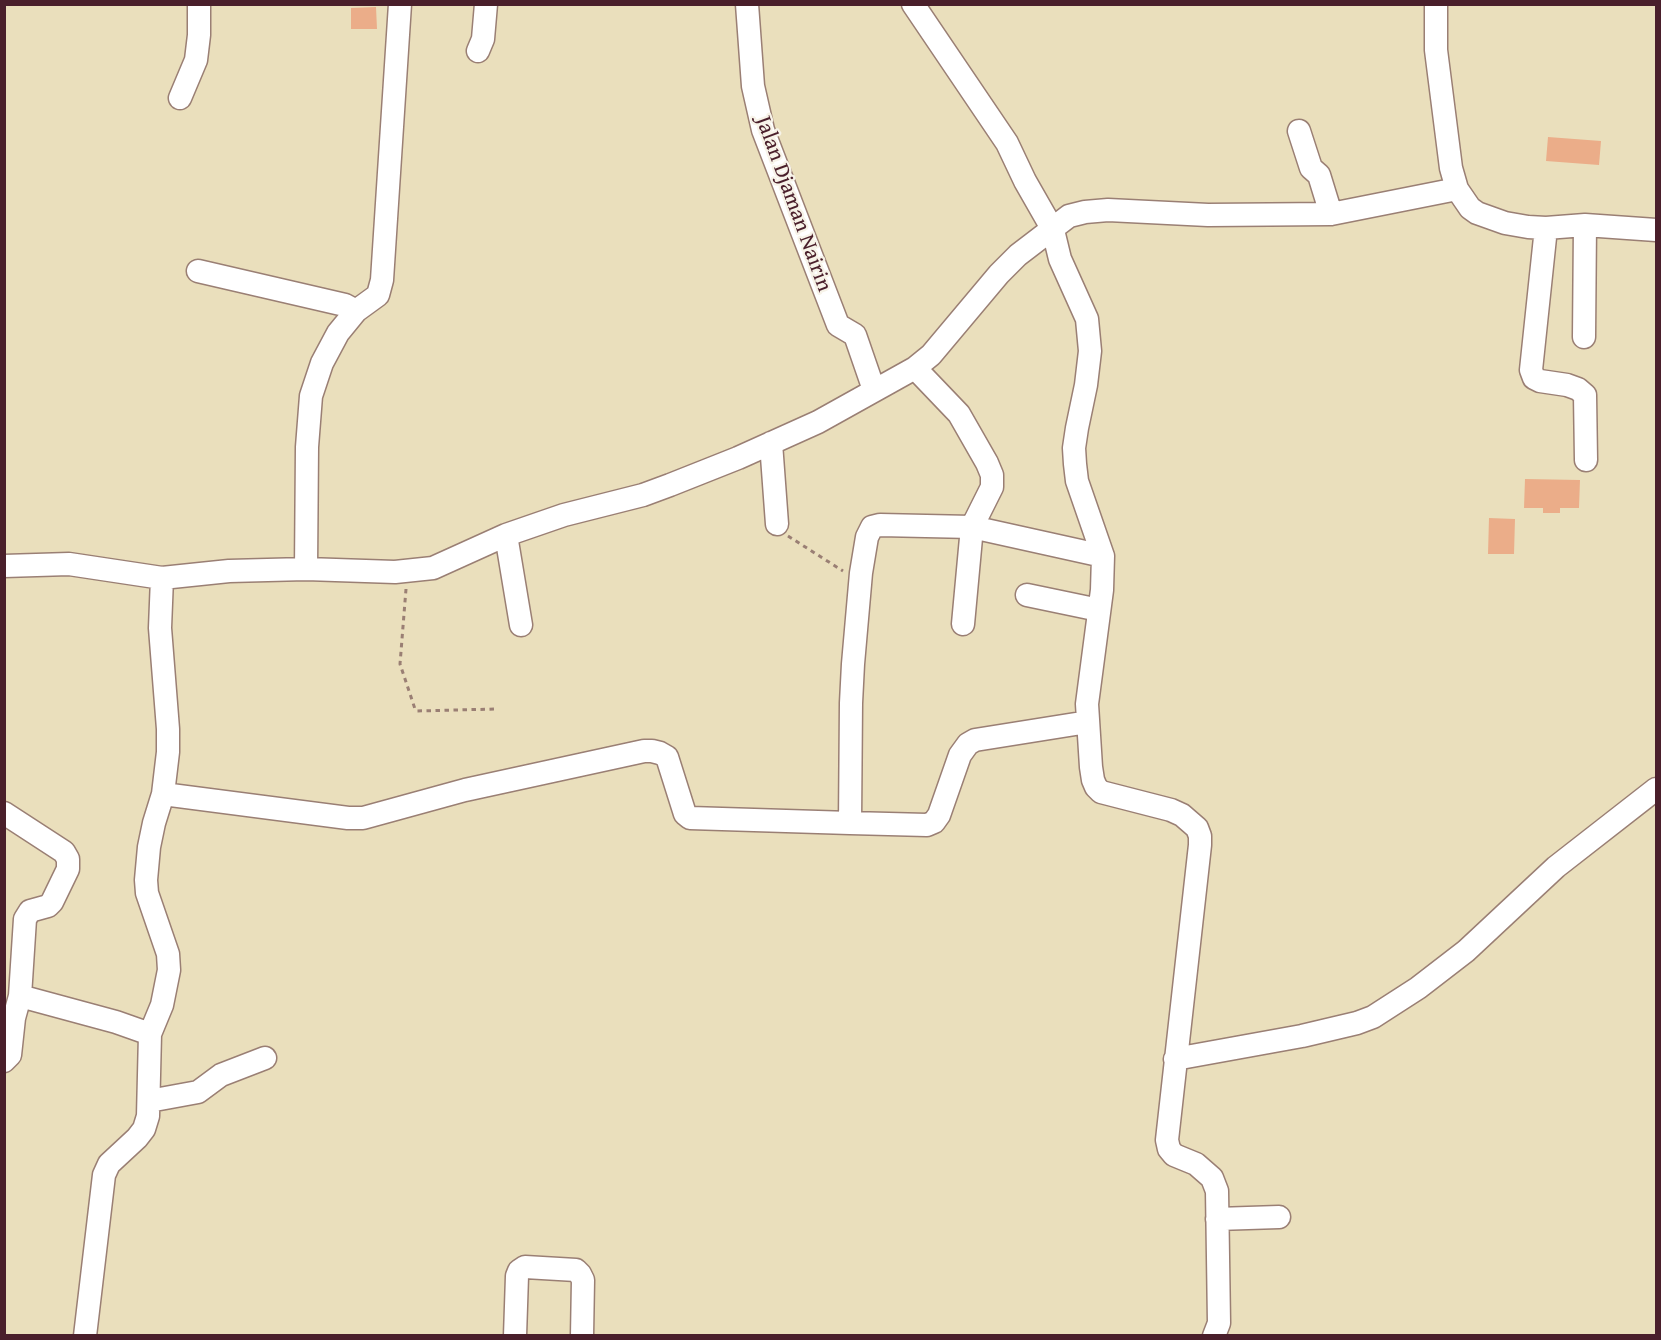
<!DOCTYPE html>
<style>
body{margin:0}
#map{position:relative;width:1661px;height:1340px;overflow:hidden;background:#eadfbc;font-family:"Gentium Book Plus",serif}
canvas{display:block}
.frame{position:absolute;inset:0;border:6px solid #4a1f2b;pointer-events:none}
</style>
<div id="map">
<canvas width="1661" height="1340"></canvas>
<div class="frame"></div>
</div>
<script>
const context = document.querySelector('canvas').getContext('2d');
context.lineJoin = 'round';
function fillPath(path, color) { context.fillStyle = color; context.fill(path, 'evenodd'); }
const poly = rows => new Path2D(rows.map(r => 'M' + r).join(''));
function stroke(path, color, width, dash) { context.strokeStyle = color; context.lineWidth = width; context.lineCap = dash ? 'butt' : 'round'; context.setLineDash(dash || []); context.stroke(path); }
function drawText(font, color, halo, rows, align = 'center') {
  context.font = font + ' "Gentium Book Plus",serif'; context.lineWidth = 4.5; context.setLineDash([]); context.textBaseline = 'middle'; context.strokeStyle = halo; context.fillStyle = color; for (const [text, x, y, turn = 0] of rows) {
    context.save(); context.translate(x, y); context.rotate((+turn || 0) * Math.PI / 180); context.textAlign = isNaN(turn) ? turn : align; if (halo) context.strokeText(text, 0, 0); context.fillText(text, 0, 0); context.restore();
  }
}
const building = poly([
 [376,7,377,29,351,29,351,8],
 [1548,137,1601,141,1599,165,1546,161],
 [1525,479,1580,480,1579,508,1560,508,1560,513,1543,513,1543,508,1524,508],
 [1489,518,1515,519,1514,554,1488,554]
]);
const path = poly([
 [788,536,843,571],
 [406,589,400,664,415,709,417,711,496,709]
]);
const minor = poly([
 [747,4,753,86,763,130,838,325,855,335,874,390],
 [913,4,1007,143,1025,181,1053,230,1060,259,1087,319,1090,351,1086,385,1077,428,1074,448,1075,464,1077,481,1103,556,1102,590,1087,704,1091,767,1093,780,1096,787,1101,792,1171,810,1182,815,1197,828,1200,836,1200,845,1167,1140,1169,1149,1174,1155,1196,1164,1212,1178,1217,1191,1219,1323,1214,1336],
 [1436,4,1436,50,1451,168,1457,189,1470,208,1477,213,1505,223,1528,227,1546,228,1585,225,1656,230],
 [478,51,483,39,486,4],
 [180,98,196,60,199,35,199,4],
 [1299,131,1311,168,1319,175,1331,214],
 [1546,228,1531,370,1534,378,1540,381,1567,385,1578,389,1585,395,1586,460],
 [198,271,345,305,356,311,378,295,382,280,400,4],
 [1584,337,1585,225],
 [915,368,959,414,987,463,992,475,992,487,972,527,963,624],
 [771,443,777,524],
 [506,535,521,625],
 [4,566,69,564,162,578,229,571,306,569,395,572,433,568,506,535,564,515,643,495,670,485,738,458,818,422,915,368,931,355,999,274,1018,255,1069,216,1085,212,1108,210,1208,215,1331,214,1457,189],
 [306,569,307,447,311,396,322,363,338,333,356,311],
 [1027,595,1099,610],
 [163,794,348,818,363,818,465,790,644,751,652,751,660,753,667,757,685,814,690,818,850,823,851,703,853,664,861,573,867,537,872,527,880,525,972,527,1103,556],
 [4,813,64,852,68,859,68,869,52,902,48,906,30,911,25,919,20,996],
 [850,823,927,825,934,822,939,815,960,755,968,744,975,740,1088,722],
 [1175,1059,1302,1036,1357,1023,1373,1017,1418,988,1466,951,1556,867,1656,789],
 [4,1061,10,1055,14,1018,20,996,116,1022,150,1034],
 [149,1101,198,1092,221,1075,265,1058],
 [1217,1219,1279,1217],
 [85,1336,104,1175,109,1164,137,1138,144,1129,148,1116,150,1034,162,1005,169,970,168,954,147,893,146,880,149,847,154,823,163,794,168,752,168,729,160,628,162,578],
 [515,1336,517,1276,519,1271,525,1267,576,1270,580,1274,583,1280,582,1336]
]);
const streetNames = [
 ["Jalan Djaman Nairin",793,204,70]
];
fillPath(building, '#ebad89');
stroke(minor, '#9a7f74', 25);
stroke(path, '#9a7f74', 3, [4.5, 4.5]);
stroke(minor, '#fff', 22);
drawText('22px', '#4a1f2b', '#f7f3e8', streetNames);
</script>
